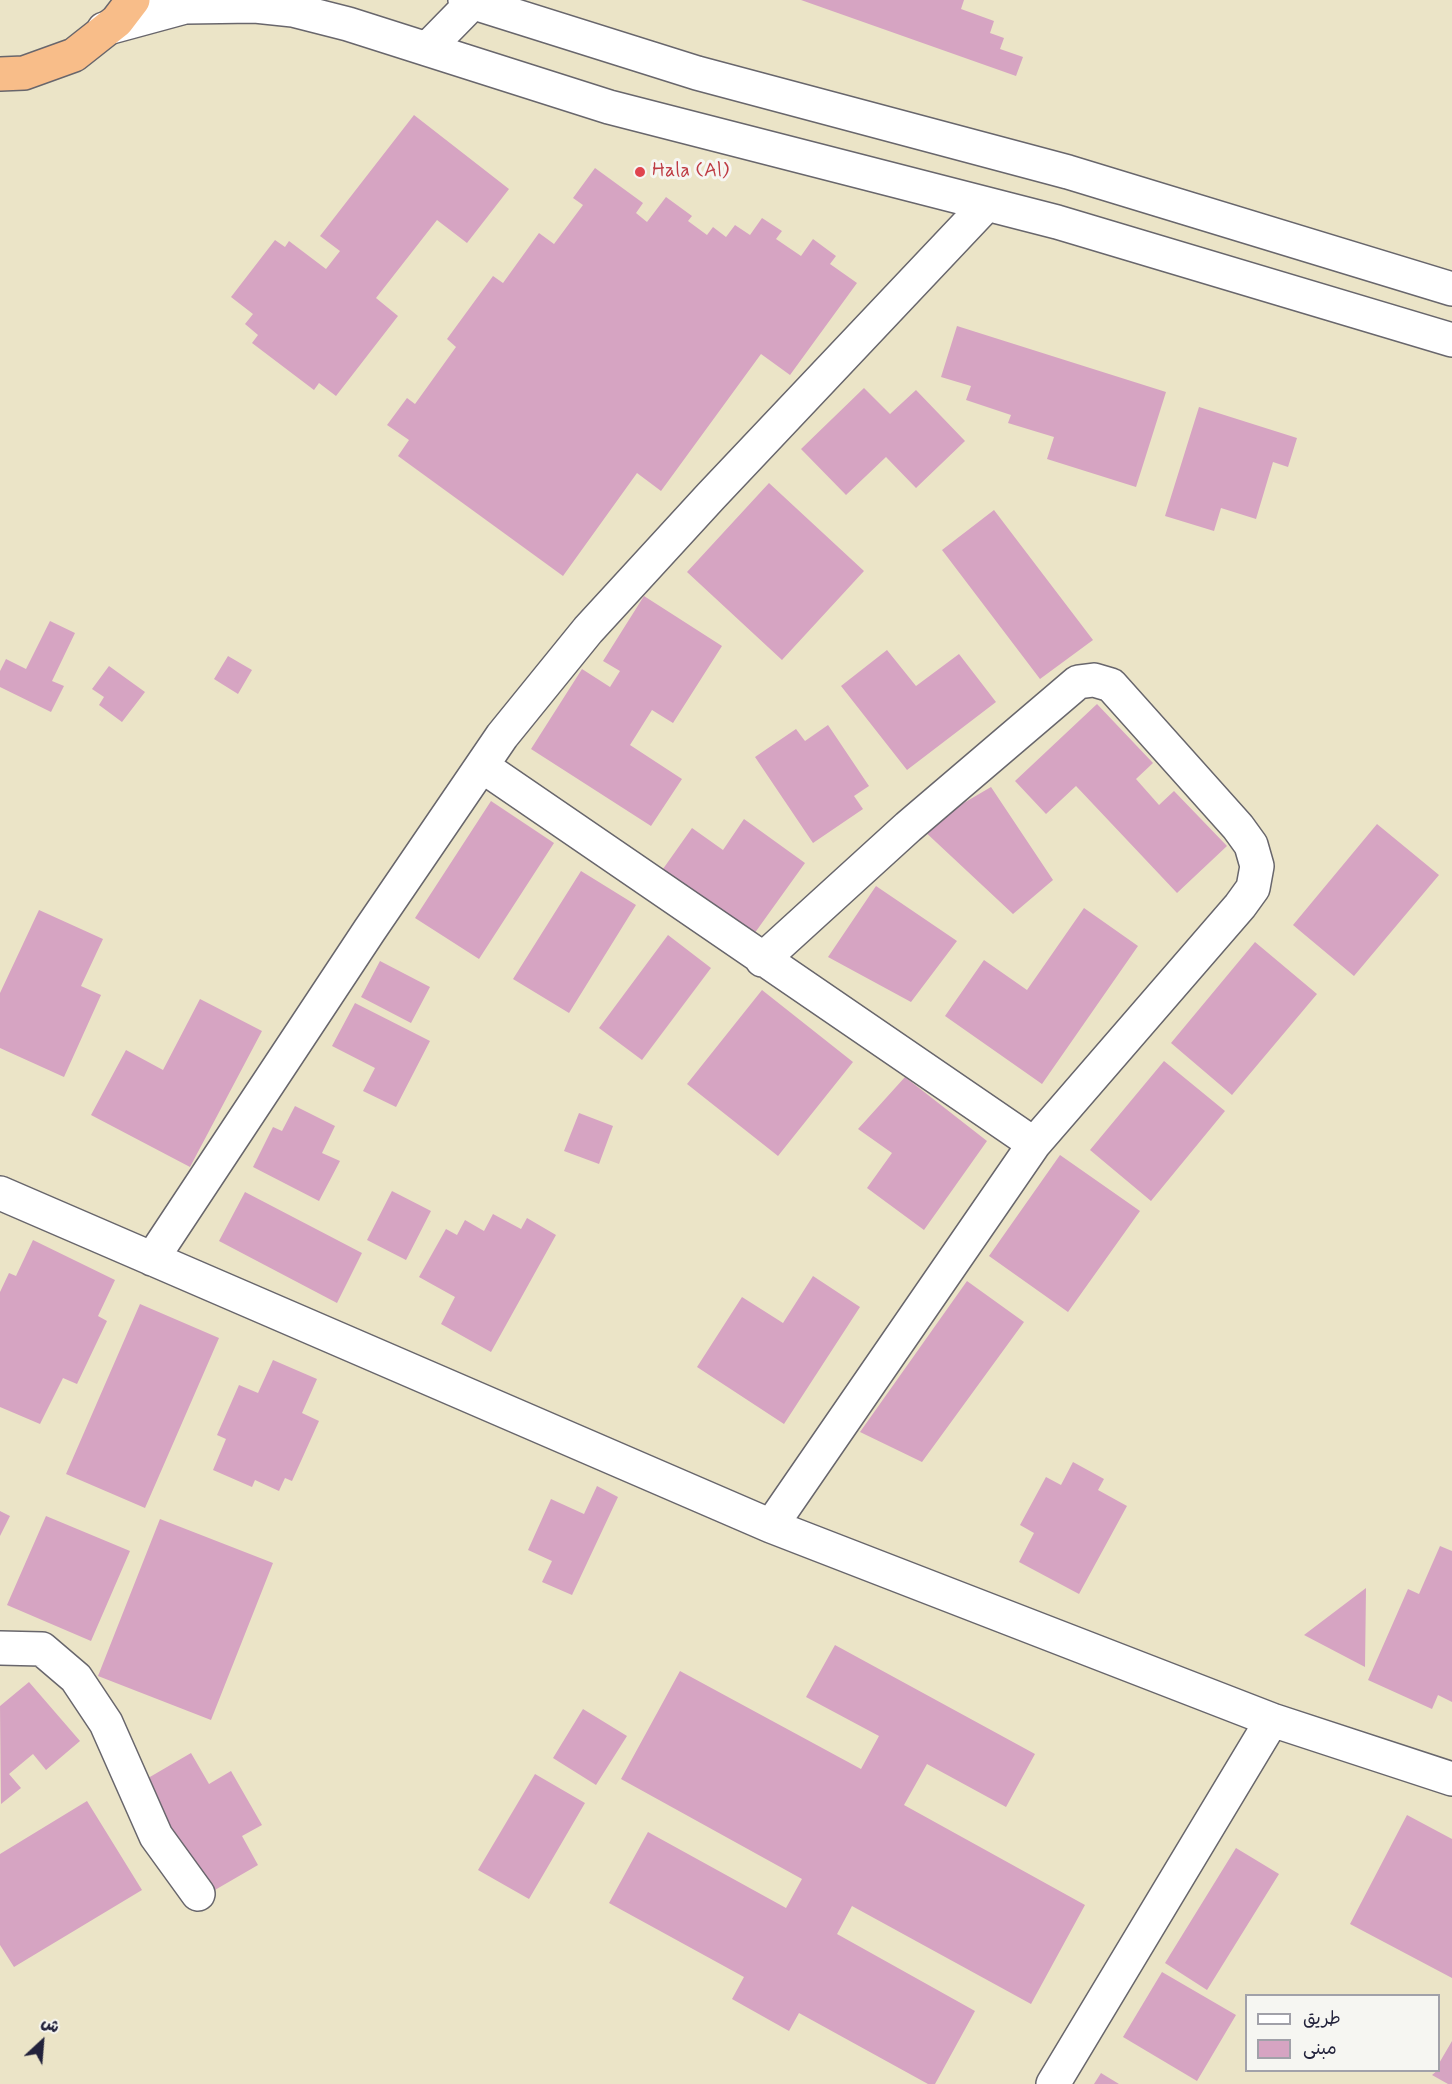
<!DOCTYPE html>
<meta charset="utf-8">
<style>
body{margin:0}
#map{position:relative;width:1452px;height:2084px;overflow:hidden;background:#ebe4c7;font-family:Mynerve,"Playpen Sans Arabic",sans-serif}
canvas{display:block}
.legend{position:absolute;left:1245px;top:1994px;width:195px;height:78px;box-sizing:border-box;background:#f6f6f2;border:2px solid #a1a1a9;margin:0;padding:8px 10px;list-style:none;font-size:18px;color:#22223b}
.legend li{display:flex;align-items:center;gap:12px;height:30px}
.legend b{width:30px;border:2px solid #a1a1a9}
.north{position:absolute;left:12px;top:2012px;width:60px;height:60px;-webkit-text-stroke:4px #f6f6f2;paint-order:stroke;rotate:26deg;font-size:16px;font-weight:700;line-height:24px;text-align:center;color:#22223b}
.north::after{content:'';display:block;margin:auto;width:21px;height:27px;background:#22223b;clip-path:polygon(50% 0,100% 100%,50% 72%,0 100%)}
</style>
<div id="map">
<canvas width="1452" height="2084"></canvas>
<ul class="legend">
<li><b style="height:8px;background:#fff"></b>طريق</li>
<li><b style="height:16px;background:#d6a4c2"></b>مبنى</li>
</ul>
<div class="north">ش</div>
</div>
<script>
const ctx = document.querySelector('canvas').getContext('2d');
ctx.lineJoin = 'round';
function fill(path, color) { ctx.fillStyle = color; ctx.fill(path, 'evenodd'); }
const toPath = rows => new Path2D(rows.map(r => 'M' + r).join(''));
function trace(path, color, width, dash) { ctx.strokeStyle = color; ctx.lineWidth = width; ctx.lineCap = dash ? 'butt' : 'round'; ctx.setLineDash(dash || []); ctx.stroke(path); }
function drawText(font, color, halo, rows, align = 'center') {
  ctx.font = font + ' Mynerve,sans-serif'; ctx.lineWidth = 6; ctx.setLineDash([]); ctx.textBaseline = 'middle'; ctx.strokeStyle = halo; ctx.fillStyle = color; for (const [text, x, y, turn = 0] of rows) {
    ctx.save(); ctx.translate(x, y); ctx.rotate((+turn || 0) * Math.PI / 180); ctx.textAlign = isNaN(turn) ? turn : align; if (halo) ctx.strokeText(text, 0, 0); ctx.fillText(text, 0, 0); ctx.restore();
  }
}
fill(toPath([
 [801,0,964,0,961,9,994,21,990,33,1004,38,1000,49,1023,57,1016,76],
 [414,115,509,189,467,243,437,220,376,298,398,316,336,396,319,383,314,390,252,343,258,335,245,324,253,314,231,297,275,240,285,247,289,241,326,269,340,251,320,236],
 [595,168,643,203,636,213,647,222,666,197,692,216,688,221,707,235,713,227,726,237,735,225,750,235,762,218,782,231,776,239,801,256,813,239,836,256,830,264,857,283,790,375,761,354,661,491,637,473,563,576,398,456,409,440,387,425,407,398,415,404,456,347,447,339,493,276,503,283,539,233,554,244,583,205,573,198],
 [957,326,1166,392,1136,487,1047,459,1054,437,1008,423,1011,415,966,400,971,386,941,377],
 [864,388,890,414,916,390,965,441,916,488,886,457,846,495,801,449],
 [1199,407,1297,438,1288,467,1273,462,1256,519,1221,508,1214,531,1165,516],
 [769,483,864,571,782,660,687,572],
 [994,510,1093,640,1040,679,942,550],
 [644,596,722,646,673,723,652,710,630,745,682,779,651,826,531,749,582,669,610,687,620,671,603,661],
 [50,621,75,633,52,681,64,686,51,712,0,687,0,671,6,659,26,669],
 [887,650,916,686,959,654,996,702,907,770,841,686],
 [228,656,252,670,238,694,214,679],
 [109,666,145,692,122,722,99,705,104,697,92,689],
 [1097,704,1153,763,1136,779,1159,805,1174,791,1227,846,1177,893,1076,786,1046,814,1015,781],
 [828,725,869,786,854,796,863,809,813,843,755,757,796,729,805,741],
 [991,787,1053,880,1013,914,921,828],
 [491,801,554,843,479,959,415,918],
 [744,819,805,863,749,941,658,876,692,828,723,850],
 [1377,824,1439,875,1354,976,1293,925],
 [581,871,636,905,569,1013,513,979],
 [876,886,957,941,911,1002,828,957],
 [1084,908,1138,946,1042,1084,945,1016,984,960,1027,990],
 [39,910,103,939,81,986,101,995,64,1077,0,1048,0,993],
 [668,935,711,968,642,1060,599,1028],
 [1255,942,1317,994,1232,1095,1171,1043],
 [380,961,430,987,411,1023,361,997],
 [762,990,853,1062,778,1156,687,1084],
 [200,999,262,1031,190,1167,91,1115,126,1050,163,1070],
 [355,1003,430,1041,396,1107,363,1091,375,1068,332,1046],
 [1164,1061,1225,1111,1151,1201,1090,1150],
 [905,1077,987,1141,924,1230,867,1188,892,1153,858,1129],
 [295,1106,335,1126,322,1153,340,1161,319,1201,253,1167,273,1127,282,1131],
 [579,1113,613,1126,599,1164,564,1151],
 [1060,1155,1140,1211,1068,1312,989,1256],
 [392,1191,431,1211,406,1260,367,1240],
 [245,1192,362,1253,337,1303,219,1241],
 [493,1214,521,1229,527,1218,556,1235,491,1352,441,1324,455,1297,419,1277,446,1229,457,1235,465,1220,484,1231],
 [33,1240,115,1280,98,1316,107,1321,77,1384,63,1378,40,1424,0,1407,0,1292,9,1273,16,1276],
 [813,1276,860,1307,784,1424,697,1367,742,1297,783,1323],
 [967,1281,1024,1322,922,1462,860,1432],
 [140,1304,219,1338,145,1508,66,1474],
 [273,1360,317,1379,302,1413,319,1421,292,1481,285,1478,279,1491,255,1480,252,1487,213,1470,226,1439,217,1435,239,1385,258,1393],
 [1073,1462,1104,1479,1098,1490,1127,1506,1079,1594,1019,1562,1034,1533,1020,1525,1046,1477,1061,1485],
 [597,1486,618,1497,572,1595,542,1582,552,1561,528,1550,551,1499,584,1514],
 [0,1511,10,1516,0,1536],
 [46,1516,130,1551,91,1641,7,1605],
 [160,1519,273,1563,211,1720,98,1676],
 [1440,1546,1452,1551,1452,1702,1438,1695,1432,1709,1368,1680,1408,1589,1419,1594],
 [1366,1588,1365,1667,1304,1635],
 [835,1645,1035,1754,1006,1807,927,1764,904,1805,1085,1905,1031,2004,852,1906,837,1934,975,2011,935,2084,928,2084,799,2013,789,2031,732,1999,744,1977,609,1903,648,1832,786,1908,802,1879,621,1779,680,1671,861,1769,879,1736,806,1697],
 [29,1682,80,1741,46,1770,33,1754,9,1774,21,1788,1,1804,0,1706],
 [583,1709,627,1736,596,1785,553,1758],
 [191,1753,209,1784,231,1771,262,1825,242,1836,258,1865,208,1894,143,1781],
 [535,1774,585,1803,529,1899,478,1870],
 [87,1801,142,1890,14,1967,0,1945,0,1854],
 [1407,1815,1452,1839,1452,1978,1350,1924],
 [1236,1848,1279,1874,1207,1990,1165,1963],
 [1162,1972,1236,2015,1197,2081,1123,2037],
 [1452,2041,1452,2084,1448,2084,1432,2075,1438,2070,1438,2065],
 [1101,2073,1119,2084,1094,2084]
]), '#d6a4c2');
const minor = toPath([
 [465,0,697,73,1068,172,1452,289],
 [104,29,185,7,255,6,293,10,348,24,609,107,1057,222,1452,340],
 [427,49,475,0],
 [482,766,1034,1144],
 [762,960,908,827,1078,682,1094,680,1111,685,1238,827,1251,845,1257,866,1253,888,1240,906,1034,1144,771,1526],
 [0,1193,771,1526,1272,1720,1452,1779],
 [152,1259,369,931,502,736,588,630,711,496,987,204],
 [0,1648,42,1649,76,1678,106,1723,156,1836,198,1894],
 [1053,2084,1272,1720]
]);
const highway = toPath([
 [0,74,24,73,74,55,117,21,133,0]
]);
trace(minor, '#68666c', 36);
trace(highway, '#68666c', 36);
trace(minor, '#fff', 33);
trace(highway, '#f8bd89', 33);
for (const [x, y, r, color] of [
 [640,172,6,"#e0444e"]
]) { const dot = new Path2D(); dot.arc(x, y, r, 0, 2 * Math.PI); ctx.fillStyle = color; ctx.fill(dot); trace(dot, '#f6f6f2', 2); }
drawText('20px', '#be3a42', '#f6f6f2', [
 ["Hala (Al)",652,172]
], 'left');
</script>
